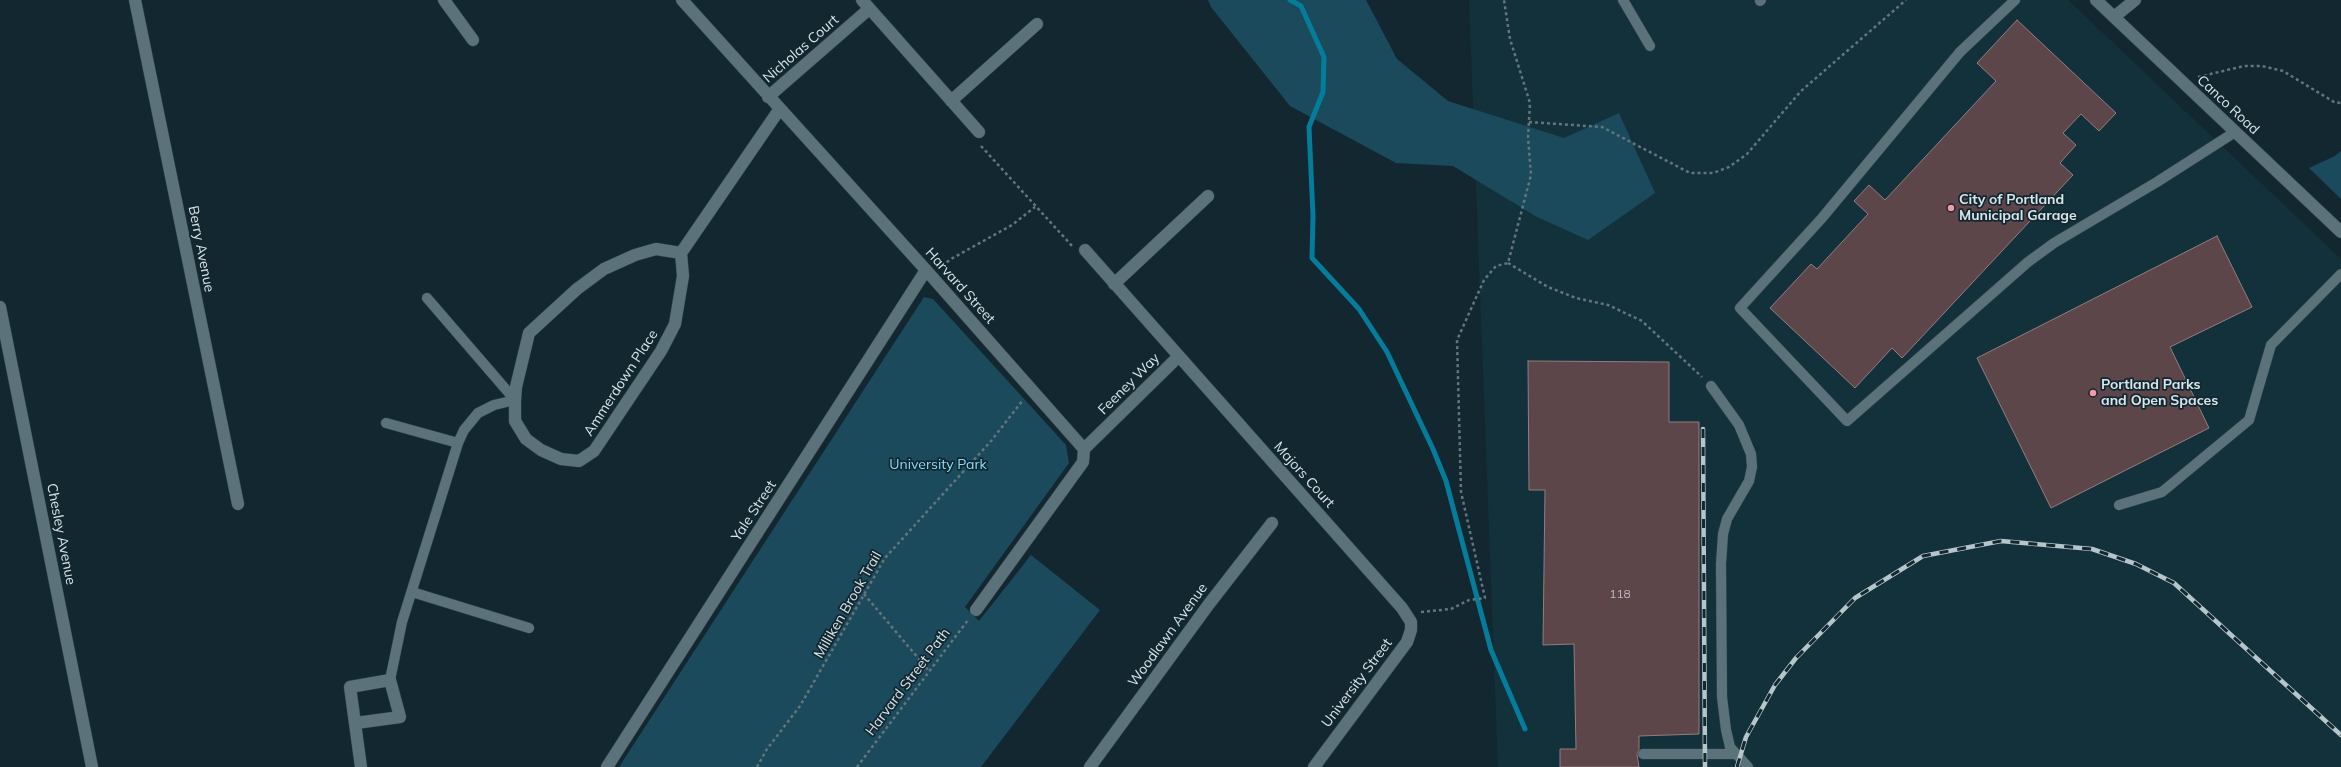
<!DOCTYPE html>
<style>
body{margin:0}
canvas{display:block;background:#12272f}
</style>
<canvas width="2341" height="767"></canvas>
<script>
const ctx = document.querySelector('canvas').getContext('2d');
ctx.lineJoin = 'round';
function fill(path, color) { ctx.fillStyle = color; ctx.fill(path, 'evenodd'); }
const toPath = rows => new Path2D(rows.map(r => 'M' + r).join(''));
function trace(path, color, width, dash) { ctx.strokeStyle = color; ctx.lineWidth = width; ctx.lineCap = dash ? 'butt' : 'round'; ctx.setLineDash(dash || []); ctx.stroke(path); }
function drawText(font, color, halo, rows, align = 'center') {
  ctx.font = font + ' Mulish,sans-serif'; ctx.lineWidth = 3.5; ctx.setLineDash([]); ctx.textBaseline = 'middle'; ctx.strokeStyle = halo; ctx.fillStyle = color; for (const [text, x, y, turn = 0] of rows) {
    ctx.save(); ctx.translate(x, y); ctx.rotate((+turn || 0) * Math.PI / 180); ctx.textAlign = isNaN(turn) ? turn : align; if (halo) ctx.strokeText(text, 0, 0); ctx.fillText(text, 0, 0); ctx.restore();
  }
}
fill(toPath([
 [1469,0,2068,0,2341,259,2341,767,1498,767]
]), '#13313b');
fill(toPath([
 [1208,0,1366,0,1397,59,1448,101,1564,138,1619,113,1655,193,1588,240,1537,217,1453,166,1396,163,1290,106,1211,7],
 [2341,151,2341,199,2309,168,2335,156],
 [924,297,933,299,1066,445,1069,463,965,607,979,621,1031,555,1100,610,981,767,619,767]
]), '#1a4a5b');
trace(toPath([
 [1290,0,1301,6,1324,57,1323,92,1309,127,1313,216,1312,258,1359,309,1387,352,1433,449,1446,481,1491,650,1525,729]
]), '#057c9b', 5);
const building = toPath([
 [2017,20,2116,113,2099,131,2081,114,2063,133,2076,145,2060,163,2073,175,1902,358,1892,348,1855,388,1770,308,1811,264,1817,269,1868,214,1854,201,1869,185,1885,200,1996,81,1977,63,2017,20],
 [2217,236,2252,307,2170,347,2209,428,2051,508,1977,358,2217,236],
 [1528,361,1669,362,1669,422,1699,422,1699,734,1639,736,1639,749,1637,754,1639,767,1560,767,1560,749,1576,749,1574,644,1543,645,1545,490,1529,490,1528,361]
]);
fill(building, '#5c464a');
trace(building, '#947c7f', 1);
const lane = toPath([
 [1623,0,1650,46],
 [2015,0,1960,52,1822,218,1740,308,1847,421,2028,262,2054,243,2157,182,2235,132],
 [1760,1,1761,0],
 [1711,386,1739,425,1751,454,1752,467,1749,481,1727,519,1723,534,1721,564,1722,697,1726,730,1730,747,1748,767],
 [386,423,458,443],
 [2119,505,2162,492,2249,420,2271,345,2341,274],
 [412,592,529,628],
 [390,680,402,622,458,443,464,430,478,413,494,405,515,400,427,298],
 [1643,754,1735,754]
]);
const street = toPath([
 [135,0,238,504],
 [444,0,473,40],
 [682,0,926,270,1084,449,1083,462,976,610],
 [862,0,979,132],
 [2096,0,2341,232],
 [2114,17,2135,0],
 [768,97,869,9],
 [951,101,1037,24],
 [1085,250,1402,608,1411,622,1411,630,1407,642,1314,767],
 [681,253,656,249,635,255,604,269,577,289,529,333,516,387,515,400,515,421,526,439,541,450,561,459,579,461,594,451,661,351,675,324,683,276,681,253,779,110],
 [1114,284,1208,196],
 [0,307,92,767],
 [1084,449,1178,357],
 [356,723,400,717,390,680,350,687,361,767],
 [607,767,926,270],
 [1090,767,1209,604,1272,523]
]);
trace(lane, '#34434a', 11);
trace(street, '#34434a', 13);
trace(toPath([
 [2198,77,2244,66,2262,66,2283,71,2334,102,2341,103],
 [1529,122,1602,127,1690,173,1713,173,1729,167,1747,154,1801,91,1906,0],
 [981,146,1073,247],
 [1508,263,1548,287,1576,298,1608,305,1642,321,1702,377],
 [942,266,951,259,1012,225,1035,207],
 [864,594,929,671],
 [1421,612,1451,609,1469,600,1485,598,1461,492,1457,340,1484,280,1496,266,1508,263,1531,175,1528,137,1530,103,1510,39,1504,0],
 [757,767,767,749,800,706,885,558,991,441,1023,400],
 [857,767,968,620]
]), '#64757c', 2.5, [3, 3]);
trace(lane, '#5b727b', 10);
trace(street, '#5b727b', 12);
const rail = toPath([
 [1703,429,1705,767],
 [1737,767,1746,737,1775,685,1796,658,1855,598,1923,556,2001,541,2092,549,2136,564,2174,583,2341,735]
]);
trace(rail, '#b6c5ca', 4.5);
trace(rail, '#12272f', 3, [9]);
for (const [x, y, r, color] of [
 [1951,208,4,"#f39aaa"],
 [2093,393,4,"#f39aaa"]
]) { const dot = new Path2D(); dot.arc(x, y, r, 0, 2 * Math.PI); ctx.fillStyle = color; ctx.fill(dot); trace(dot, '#12272f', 1.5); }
drawText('12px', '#b9bdc2', null, [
 ["118",1620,594]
]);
drawText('14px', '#d8e5ea', '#12272f', [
 ["Nicholas Court",801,49,-41],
 ["Canco Road",2228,105,43],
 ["Berry Avenue",201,249,79],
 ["Harvard Street",960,286,48],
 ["Ammerdown Place",621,383,-57],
 ["Feeney Way",1129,384,-45],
 ["Majors Court",1304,475,48],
 ["Yale Street",754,511,-57],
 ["Chesley Avenue",61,534,79],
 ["Milliken Brook Trail",848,605,-60],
 ["Woodlawn Avenue",1168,635,-54],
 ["Harvard Street Path",908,682,-53],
 ["University Street",1357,683,-53]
]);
drawText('bold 14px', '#d8e5ea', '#12272f', [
 ["City of Portland",1959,200],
 ["Municipal Garage",1959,216],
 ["Portland Parks",2101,385],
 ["and Open Spaces",2101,401]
], 'left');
drawText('14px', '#88defe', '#12272f', [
 ["University Park",938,465]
]);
</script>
